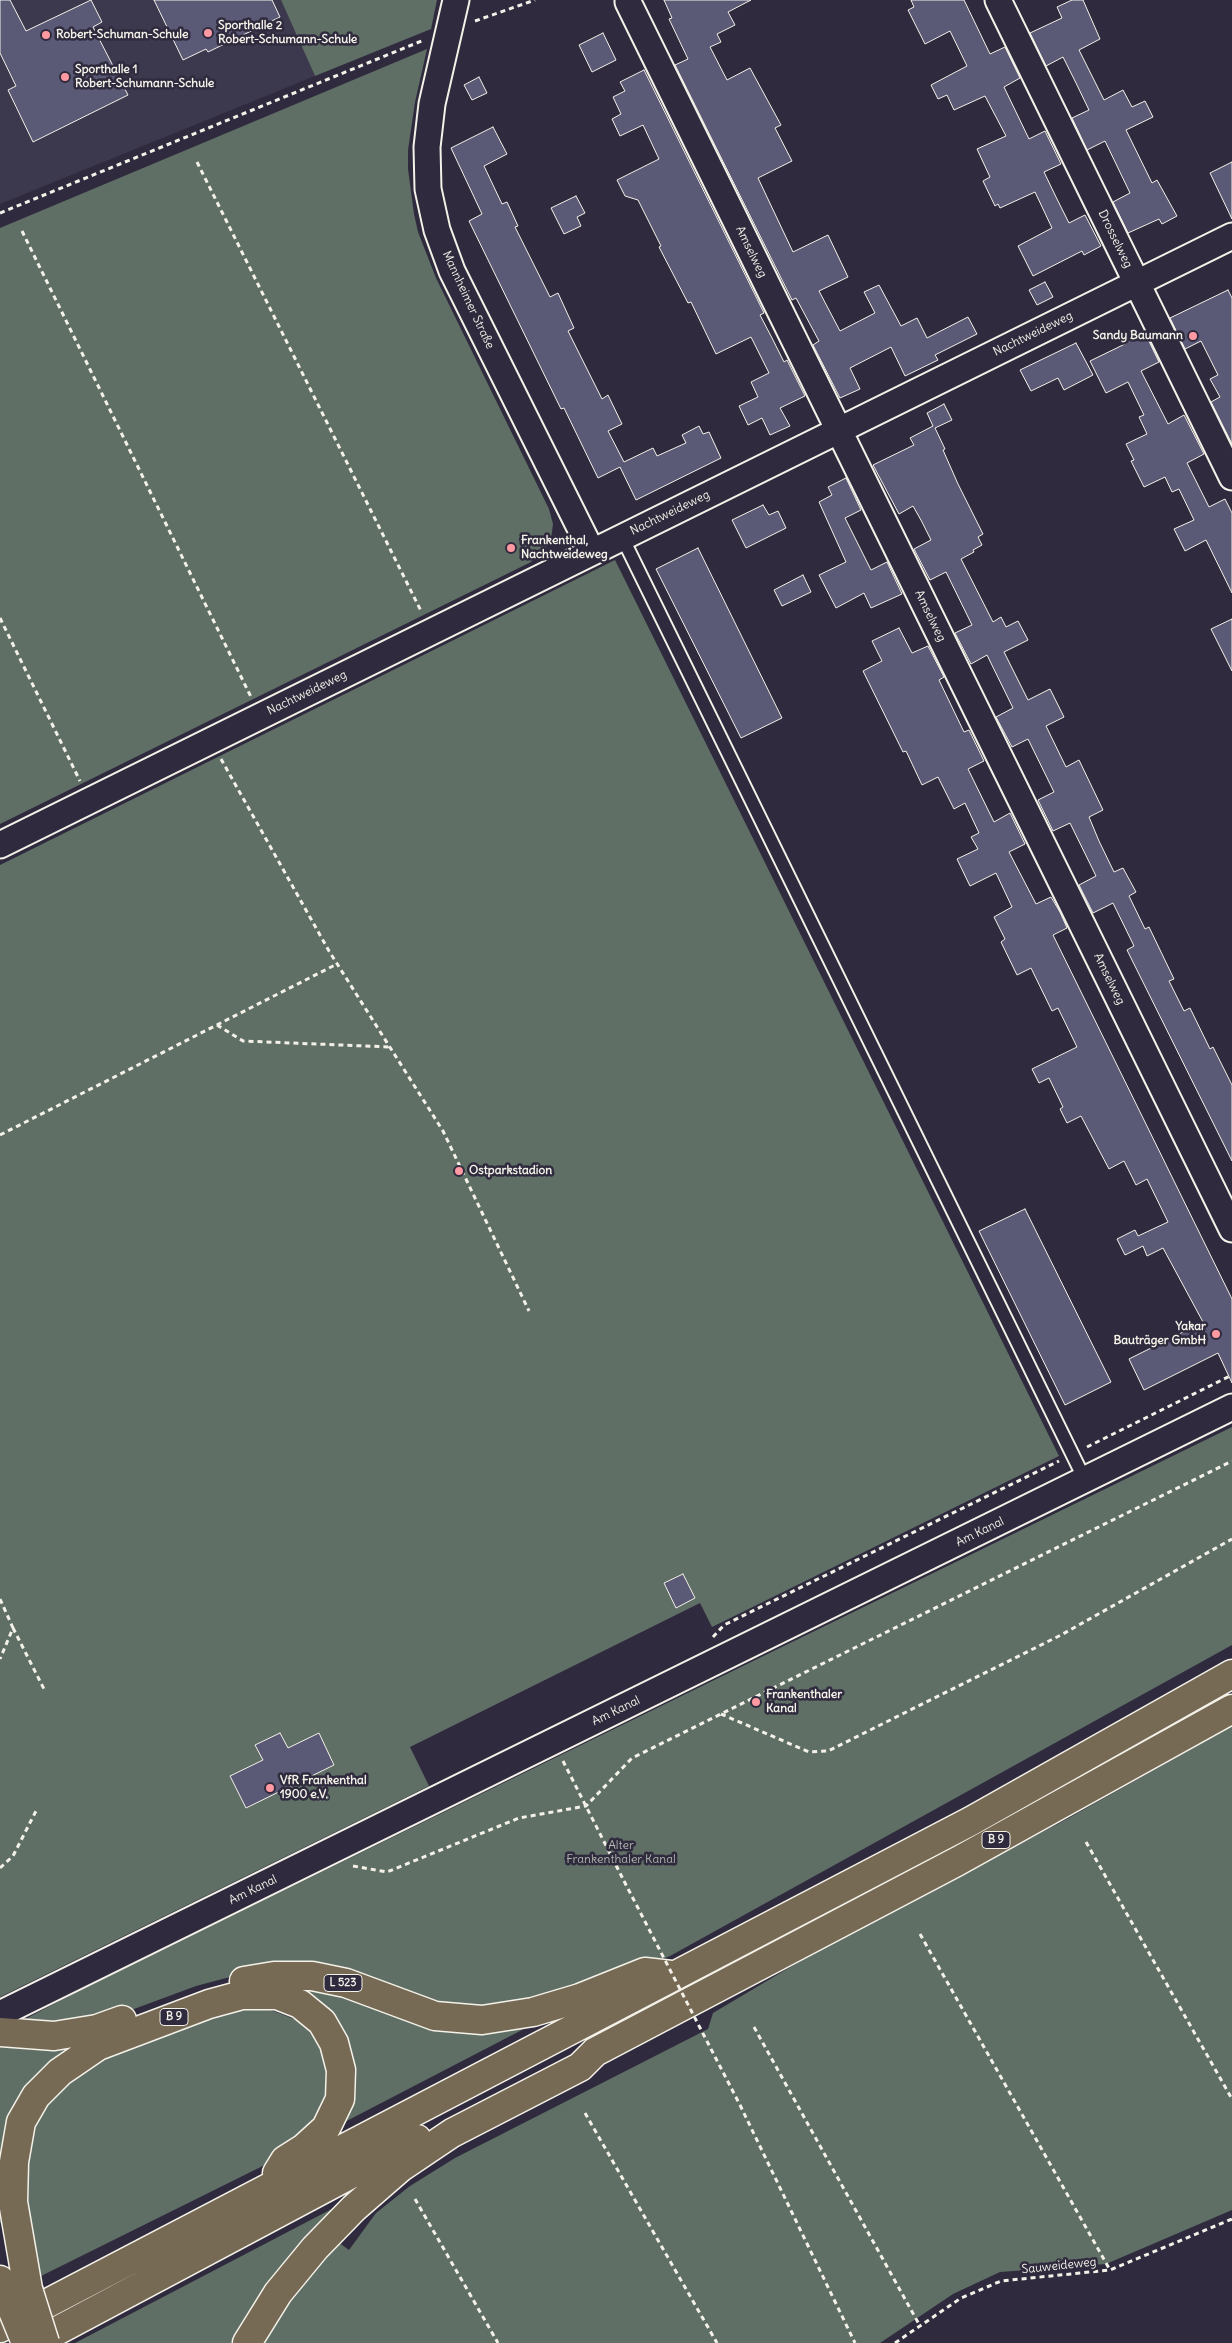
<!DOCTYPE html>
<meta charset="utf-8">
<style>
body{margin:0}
canvas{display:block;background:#2f2a3d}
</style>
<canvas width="1232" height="2343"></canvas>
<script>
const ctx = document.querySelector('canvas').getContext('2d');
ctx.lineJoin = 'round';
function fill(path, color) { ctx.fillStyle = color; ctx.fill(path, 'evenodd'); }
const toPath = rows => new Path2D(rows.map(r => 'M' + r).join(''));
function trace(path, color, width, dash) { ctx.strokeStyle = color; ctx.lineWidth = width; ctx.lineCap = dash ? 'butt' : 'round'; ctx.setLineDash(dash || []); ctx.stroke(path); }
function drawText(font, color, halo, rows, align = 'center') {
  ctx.font = font + ' Delius,sans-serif'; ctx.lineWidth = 5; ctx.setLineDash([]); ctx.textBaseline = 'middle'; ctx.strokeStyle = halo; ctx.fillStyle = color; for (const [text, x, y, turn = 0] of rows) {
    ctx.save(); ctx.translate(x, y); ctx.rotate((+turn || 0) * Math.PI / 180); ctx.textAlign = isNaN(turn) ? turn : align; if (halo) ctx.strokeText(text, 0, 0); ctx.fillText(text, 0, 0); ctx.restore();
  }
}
fill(toPath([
 [0,0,281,0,315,76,0,204]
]), '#3c384e');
fill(toPath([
 [281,0,437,0,431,29,315,76],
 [427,49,415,102,408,150,408,169,414,214,418,232,436,278,549,509,553,524,551,539,543,553,531,562,0,824,0,228],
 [615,560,1059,1456,712,1627,700,1603,410,1747,429,1786,0,1997,0,865],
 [1232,1427,1232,1645,670,1956,617,1979,496,2013,245,1973,196,1986,134,2009,86,2023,14,2025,82,1989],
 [1232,1726,1232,2210,1106,2264,1000,2272,953,2294,880,2343,263,2343,304,2282,338,2242,349,2250,376,2213,410,2186,455,2158,708,2029,713,2013,819,1950,1067,1819],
 [277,1986,317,1986,545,2018,337,2126,352,2078],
 [251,2009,271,2010,299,2021,322,2040,334,2088,301,2147,39,2277,26,2211,25,2160,39,2112,64,2081,93,2061,225,2013],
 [0,2044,66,2050,38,2080,9,2241,0,2222],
 [347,2201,240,2343,75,2343]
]), '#5f6f66');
const building = toPath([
 [0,0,10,0,26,31,91,0,102,22,93,27,128,95,33,142,8,90,16,86,0,53,0,0],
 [154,0,272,0,280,17,208,52,206,49,183,60,154,0],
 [664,0,751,0,728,12,735,25,717,34,721,42,710,47,727,80,750,68,781,125,775,128,792,161,758,178,793,252,828,235,848,277,819,291,840,331,875,313,864,292,879,285,901,326,917,318,927,338,968,317,977,334,935,355,938,360,905,376,891,347,850,368,860,389,840,398,813,345,819,341,796,298,792,300,675,65,688,59,669,19,672,18,664,0],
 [911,0,964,0,990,54,1005,47,1020,78,1004,87,1029,139,1045,131,1061,164,1044,172,1056,197,1069,223,1085,215,1101,246,1084,255,1082,251,1033,276,1018,246,1052,228,1035,192,1000,208,998,204,995,206,983,181,990,177,977,149,1006,136,985,96,954,110,947,95,938,99,931,85,967,66,950,31,925,44,908,10,914,7,911,0],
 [1072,0,1083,0,1100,39,1079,50,1104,100,1123,90,1132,107,1145,101,1153,117,1126,130,1152,183,1157,180,1177,216,1162,224,1159,219,1128,233,1113,202,1130,193,1105,141,1087,150,1072,118,1089,110,1076,83,1063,57,1046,66,1030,33,1062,18,1057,7,1072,0],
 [603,33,616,60,592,72,579,45,603,33],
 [644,70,764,313,760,315,772,338,784,362,787,360,805,396,780,408,790,426,770,435,762,418,748,425,739,406,758,397,751,382,769,373,751,337,716,354,691,302,688,303,673,274,659,247,661,246,638,200,625,196,617,180,659,159,643,125,620,136,612,119,621,114,613,97,625,91,620,82,644,70],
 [479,77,487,93,472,100,464,85,479,77],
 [493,127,507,154,484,166,502,204,507,202,518,226,515,227,550,297,558,293,574,328,568,331,602,399,608,395,622,424,608,431,624,462,653,448,657,456,686,443,682,435,699,426,703,434,709,432,721,458,636,500,620,467,598,478,564,408,561,409,469,221,482,214,451,148,493,127],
 [1232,162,1232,219,1210,173,1232,162],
 [576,196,585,213,577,217,581,226,564,234,551,208,576,196],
 [1045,282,1053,297,1037,305,1029,290,1045,282],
 [1228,290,1232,298,1232,444,1211,402,1220,397,1210,379,1218,375,1201,341,1185,349,1170,318,1228,290],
 [1144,331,1159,362,1141,371,1168,424,1184,415,1204,454,1187,463,1209,507,1225,499,1232,513,1232,593,1206,540,1185,551,1174,529,1194,520,1179,489,1172,492,1165,477,1144,487,1131,461,1134,460,1126,444,1147,434,1139,417,1144,415,1128,382,1106,393,1090,361,1127,343,1125,340,1144,331],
 [1076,343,1093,375,1064,390,1058,378,1031,391,1020,370,1076,343],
 [944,404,952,420,935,428,945,449,943,450,958,484,983,534,978,537,982,545,973,550,974,552,961,559,993,622,1001,617,1006,627,1018,621,1028,640,1004,652,1028,700,1050,689,1064,717,1046,726,1066,767,1079,760,1103,810,1089,817,1099,841,1114,872,1123,868,1136,892,1129,896,1145,929,1149,927,1174,979,1169,981,1184,1011,1190,1008,1210,1049,1213,1047,1232,1085,1232,1161,1127,950,1134,946,1113,903,1093,913,1079,885,1096,876,1070,823,1053,831,1038,800,1054,792,1028,739,1012,747,996,717,1013,708,987,655,971,664,955,633,972,625,946,572,930,580,914,549,931,540,922,522,913,506,899,514,873,465,914,445,910,438,933,426,927,413,944,404],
 [846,478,861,510,845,518,871,570,887,562,902,594,871,608,864,593,836,608,819,575,846,562,819,502,832,495,828,487,846,478],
 [763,505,769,515,778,511,786,528,746,548,732,520,763,505],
 [698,548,782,718,741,738,656,569,698,548],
 [803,575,811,592,782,606,774,590,803,575],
 [1232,619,1232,671,1211,629,1232,619],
 [899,628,912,653,928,646,944,677,939,680,964,732,969,730,984,761,968,769,994,822,1010,813,1025,844,1009,852,1036,904,1051,897,1060,912,1067,928,1053,935,1232,1299,1232,1383,1218,1353,1144,1390,1129,1359,1203,1322,1163,1248,1147,1256,1143,1246,1125,1255,1117,1239,1135,1230,1138,1236,1168,1222,1147,1179,1136,1185,1124,1161,1109,1169,1081,1116,1067,1123,1060,1109,1063,1107,1049,1078,1039,1083,1032,1069,1077,1047,1058,1008,1052,1011,1031,968,1017,975,1001,942,1005,939,994,917,1012,907,996,873,970,886,957,859,978,849,971,837,979,833,965,803,954,809,938,777,922,785,906,751,903,752,863,671,882,661,872,641,899,628],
 [1025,1209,1111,1382,1065,1405,979,1231,1025,1209],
 [683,1574,695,1598,676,1608,664,1583,683,1574],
 [280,1733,288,1748,319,1733,334,1765,246,1808,230,1776,263,1760,255,1745,280,1733]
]);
fill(building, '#5a5976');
trace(building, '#f4f1e8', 1);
const lane = toPath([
 [622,537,1086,1482]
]);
const street = toPath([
 [456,0,432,104,427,147,428,189,437,230,452,271,592,552],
 [998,0,1232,477],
 [628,2,1232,1229],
 [0,845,1232,236],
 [0,2014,1232,1407]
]);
const highway = toPath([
 [244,1981,274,1976,312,1976,346,1983,435,2016,482,2020,533,2012,580,1998,645,1972,671,1975],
 [0,2032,54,2036,97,2029,122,2020],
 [0,2280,8,2299],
 [28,2289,13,2202,14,2162,21,2122,36,2096,60,2072,98,2046,209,2004,242,1995,277,1995,300,2004,322,2022,334,2043,341,2070,340,2099,326,2128,304,2148,285,2160,277,2173],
 [0,2328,971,1821,1232,1674],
 [34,2343,417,2139],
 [247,2343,278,2293,315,2248,354,2208,400,2168,452,2133,580,2067,595,2052,958,1861,1232,1709]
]);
trace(lane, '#f4f1e8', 16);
trace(street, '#f4f1e8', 29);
trace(highway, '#f4f1e8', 31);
trace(toPath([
 [475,21,535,0],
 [197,162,422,613],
 [0,213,424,40],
 [22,231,251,697],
 [0,618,80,781],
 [221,759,329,951,443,1131,529,1311],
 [217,1025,243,1041,390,1047],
 [0,1135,337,964],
 [1087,1447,1232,1375],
 [0,1599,13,1628,0,1659],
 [13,1628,45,1691],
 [713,1637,724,1625,1059,1461],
 [721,1714,809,1752,828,1751,1061,1635,1232,1539],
 [563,1761,624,1881],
 [1086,1842,1232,2099],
 [353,1866,387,1872,519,1818,586,1806,632,1758,1232,1461],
 [0,1868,13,1856,37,1809],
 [920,1934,1110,2270],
 [754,2027,920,2326],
 [740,2105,855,2343],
 [585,2113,717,2343],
 [415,2199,498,2343],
 [895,2343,961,2298,1001,2281,1110,2270,1232,2219]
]), '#f4f1e8', 3, [5, 4]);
trace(lane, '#2f2a3d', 12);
trace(street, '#2f2a3d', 25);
trace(highway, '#766a55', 28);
const highwayBridge = toPath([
 [28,2289,45,2343],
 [8,2299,26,2343]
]);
trace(highwayBridge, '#f4f1e8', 31, []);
trace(toPath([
 [624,1881,740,2105]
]), '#f4f1e8', 3, [5, 4]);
trace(highwayBridge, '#766a55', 28);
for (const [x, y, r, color] of [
 [208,33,5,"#ff9aa2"],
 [46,35,5,"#ff9aa2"],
 [65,77,5,"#ff9aa2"],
 [1193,336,5,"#ff9aa2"],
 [511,548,5,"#ff9aa2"],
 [459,1171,5,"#ff9aa2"],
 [1216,1334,5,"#ff9aa2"],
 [756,1702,5,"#ff9aa2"],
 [270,1788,5,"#ff9aa2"]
]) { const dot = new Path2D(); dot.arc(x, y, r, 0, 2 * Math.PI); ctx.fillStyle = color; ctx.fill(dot); trace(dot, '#2f2a3d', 2); }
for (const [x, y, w] of [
 [996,1840,28],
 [343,1983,38],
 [174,2017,28]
]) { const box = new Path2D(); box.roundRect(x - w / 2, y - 8.5, w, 17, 4); ctx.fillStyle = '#2f2a3d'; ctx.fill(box); trace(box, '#f4f1e8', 1); }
drawText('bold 11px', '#f4f1e8', null, [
 ["B 9",996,1840],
 ["L 523",343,1983],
 ["B 9",174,2017]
]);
drawText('bold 12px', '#f4f1e8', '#2f2a3d', [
 ["Sporthalle 2",218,26],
 ["Robert-Schumann-Schule",218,40],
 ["Robert-Schuman-Schule",56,35],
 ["Sporthalle 1",75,70],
 ["Robert-Schumann-Schule",75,84],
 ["Sandy Baumann",1183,336,"right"],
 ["Frankenthal,",521,541],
 ["Nachtweideweg",521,555],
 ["Ostparkstadion",469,1171],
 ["Yakar",1206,1327,"right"],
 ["Bauträger GmbH",1206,1341,"right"],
 ["Frankenthaler",766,1695],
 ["Kanal",766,1709],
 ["VfR Frankenthal",280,1781],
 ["1900 e.V.",280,1795]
], 'left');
drawText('12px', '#f4f1e8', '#2f2a3d', [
 ["Drosselweg",1115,239,64],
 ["Amselweg",751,252,64],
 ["Mannheimer Straße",468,300,65],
 ["Nachtweideweg",1033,334,-26],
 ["Nachtweideweg",670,513,-26],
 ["Amselweg",930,616,64],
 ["Nachtweideweg",307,693,-26],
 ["Amselweg",1109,979,64],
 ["Am Kanal",980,1532,-26],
 ["Am Kanal",616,1711,-26],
 ["Am Kanal",253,1890,-26],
 ["Sauweideweg",1059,2266,-6]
]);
drawText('12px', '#b1b6ae', '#2f2a3d', [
 ["Alter",621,1846],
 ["Frankenthaler Kanal",621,1860]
]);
</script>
